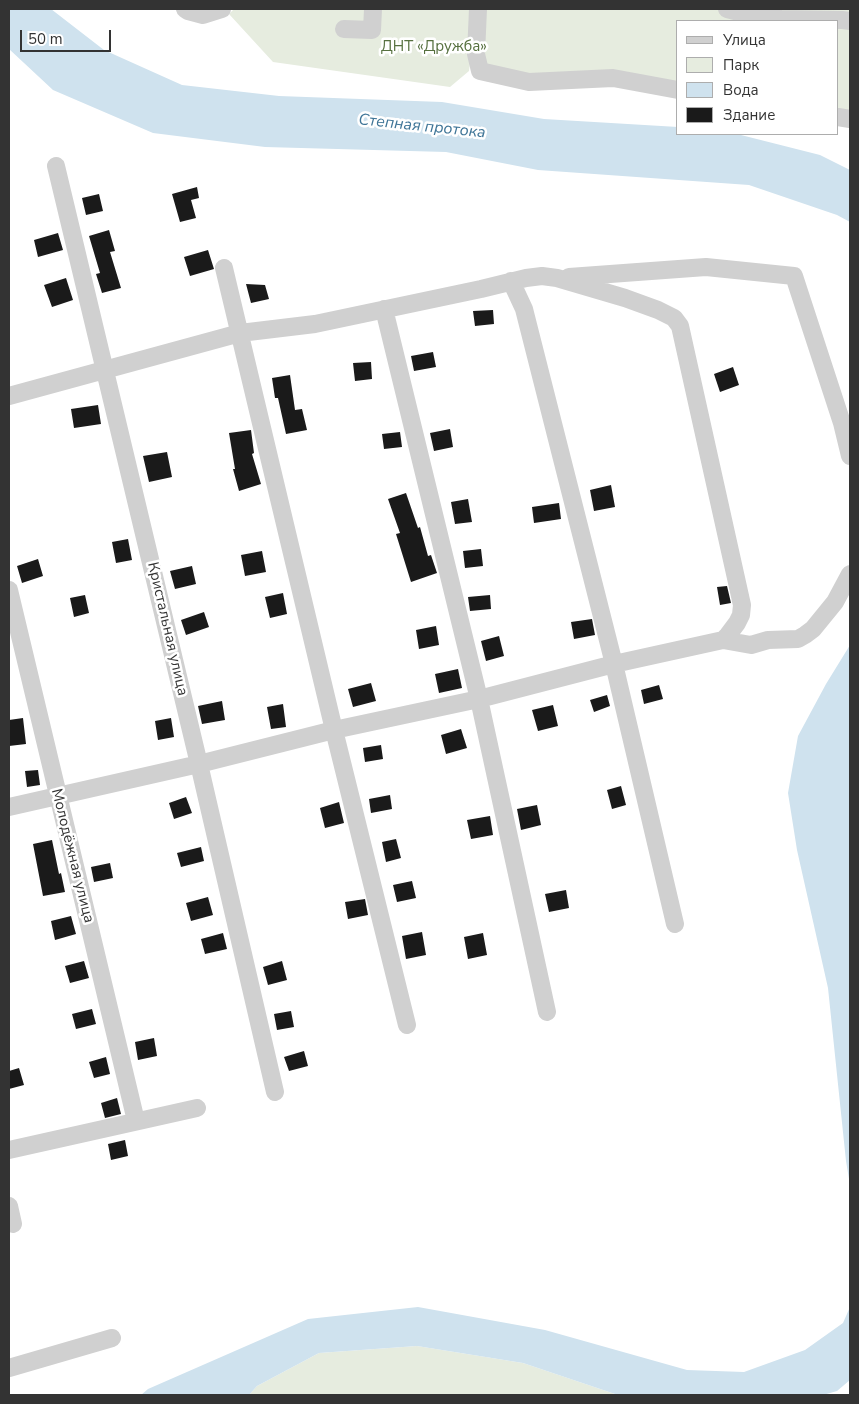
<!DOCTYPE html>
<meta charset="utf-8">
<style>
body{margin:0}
#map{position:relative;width:859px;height:1404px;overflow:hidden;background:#fff;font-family:"Nunito Sans",sans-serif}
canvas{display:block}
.frame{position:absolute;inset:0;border:10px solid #333;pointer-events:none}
.legend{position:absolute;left:676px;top:20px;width:162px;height:115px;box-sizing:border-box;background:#fff;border:1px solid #adadad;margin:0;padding:6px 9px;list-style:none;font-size:15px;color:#333}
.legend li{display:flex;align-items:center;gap:10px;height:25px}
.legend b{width:25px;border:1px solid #adadad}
.scale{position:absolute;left:20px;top:30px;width:91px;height:22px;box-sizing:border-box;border:2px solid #333;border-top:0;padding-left:6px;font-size:15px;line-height:18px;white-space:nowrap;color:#333;-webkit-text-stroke:4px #fff;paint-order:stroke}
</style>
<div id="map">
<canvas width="859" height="1404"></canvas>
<div class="frame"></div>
<ul class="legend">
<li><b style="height:6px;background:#d0d0d0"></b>Улица</li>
<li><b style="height:14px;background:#e6ecdf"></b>Парк</li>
<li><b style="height:14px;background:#cfe2ee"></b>Вода</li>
<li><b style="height:14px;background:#1a1a1a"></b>Здание</li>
</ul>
<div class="scale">50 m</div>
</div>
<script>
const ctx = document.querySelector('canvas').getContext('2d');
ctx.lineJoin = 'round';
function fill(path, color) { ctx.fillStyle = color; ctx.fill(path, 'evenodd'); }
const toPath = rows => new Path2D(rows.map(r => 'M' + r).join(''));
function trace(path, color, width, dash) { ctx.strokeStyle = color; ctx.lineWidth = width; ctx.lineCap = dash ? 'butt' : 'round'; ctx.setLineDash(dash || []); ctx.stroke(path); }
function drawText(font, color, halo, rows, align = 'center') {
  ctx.font = font + ' "Nunito Sans",sans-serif'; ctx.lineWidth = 5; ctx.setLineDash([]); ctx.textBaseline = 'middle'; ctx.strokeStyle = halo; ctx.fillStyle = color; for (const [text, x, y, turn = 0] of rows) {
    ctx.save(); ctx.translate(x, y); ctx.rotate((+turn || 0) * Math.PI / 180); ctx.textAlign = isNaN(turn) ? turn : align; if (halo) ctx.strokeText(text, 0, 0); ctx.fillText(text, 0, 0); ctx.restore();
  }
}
fill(toPath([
 [234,9,850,9,850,111,838,109,838,21,678,21,678,83,537,76,470,63,469,71,450,87,273,62,229,14],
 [417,1346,523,1363,618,1395,249,1395,257,1386,319,1353]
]), '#e6ecdf');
fill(toPath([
 [9,9,51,9,104,50,182,85,279,96,442,102,544,119,678,127,678,134,737,134,820,155,850,170,850,222,837,215,749,185,538,170,446,152,265,147,153,133,53,90,9,49],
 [850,645,850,1185,846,1161,828,988,797,850,788,793,798,736,826,684],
 [418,1307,545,1330,687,1370,744,1372,805,1350,843,1323,850,1307,850,1380,837,1391,823,1395,618,1395,523,1363,417,1346,319,1353,257,1386,249,1395,141,1395,148,1389,308,1319]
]), '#cfe2ee');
fill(toPath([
 [197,187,199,198,191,200,196,218,180,222,172,194],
 [99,194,103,211,86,215,82,198],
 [109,230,115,251,110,252,121,288,102,293,96,274,100,273,89,236],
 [58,233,63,250,38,257,34,240],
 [208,250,214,269,190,276,184,257],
 [66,278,73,300,52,307,44,285],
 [246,284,265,285,269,299,251,303],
 [493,310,494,324,475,326,473,311],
 [433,352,436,367,414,371,411,356],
 [371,362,372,379,355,381,353,363],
 [733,367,739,385,720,392,714,374],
 [290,375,295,410,302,409,307,430,286,434,278,398,275,398,272,378],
 [98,405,101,424,74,428,71,409],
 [450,429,453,447,434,451,430,433],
 [251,430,254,453,252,454,261,484,239,491,233,469,235,469,229,433],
 [400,432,402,447,384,449,382,434],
 [167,452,172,477,149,482,143,456],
 [611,485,615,507,594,511,590,490],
 [406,493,418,528,420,527,428,556,431,555,437,573,411,582,396,534,400,533,388,499],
 [468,499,472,522,455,524,451,502],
 [559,503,561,519,534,523,532,507],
 [128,539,132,560,116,563,112,542],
 [481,549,483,566,465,568,463,551],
 [262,551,266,572,245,576,241,555],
 [38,559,43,576,22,583,17,566],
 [192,566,196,584,175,589,170,571],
 [727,586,731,603,720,605,717,587],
 [283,593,287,614,270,618,265,597],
 [85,595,89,613,74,617,70,598],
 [490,595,491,609,470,611,468,597],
 [204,612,209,627,186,635,181,620],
 [592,619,595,635,574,639,571,622],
 [436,626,439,645,419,649,416,630],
 [499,636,504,656,486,661,481,641],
 [458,669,462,688,439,693,435,674],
 [371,683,376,701,353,707,348,689],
 [659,685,663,699,644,704,641,690],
 [607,695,610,706,594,712,590,700],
 [222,701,225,720,202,724,198,706],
 [283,704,286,727,271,729,267,707],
 [553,705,558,726,538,731,532,710],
 [23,718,26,744,9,746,9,720],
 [171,718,174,737,158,740,155,721],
 [461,729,467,748,446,754,441,735],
 [381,745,383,759,365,762,363,748],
 [38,770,40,785,27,787,25,771],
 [621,786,626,805,612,809,607,790],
 [390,795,392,809,371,813,369,799],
 [186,797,192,813,174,819,169,803],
 [339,802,344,823,325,828,320,808],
 [537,805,541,825,521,830,517,809],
 [490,816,493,835,471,839,467,820],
 [396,839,401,858,386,862,382,842],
 [52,840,59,874,61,873,65,892,43,896,33,844],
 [201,847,204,861,181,867,177,853],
 [110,863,113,878,94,882,91,867],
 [412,881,416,898,397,902,393,885],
 [566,890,569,908,549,912,545,894],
 [208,897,213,915,191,921,186,903],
 [365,899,368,915,348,919,345,902],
 [71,916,76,934,55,940,51,921],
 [422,932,426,955,406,959,402,936],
 [223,933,227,949,205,954,201,939],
 [483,933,487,955,468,959,464,937],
 [84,961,89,978,70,983,65,966],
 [282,961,287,980,268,985,263,967],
 [92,1009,96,1024,76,1029,72,1014],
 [291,1011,294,1027,277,1030,274,1014],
 [154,1038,157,1056,138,1060,135,1042],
 [304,1051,308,1066,289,1071,284,1057],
 [106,1057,110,1074,94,1078,89,1062],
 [19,1068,24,1085,9,1089,9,1071],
 [117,1098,121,1114,105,1118,101,1103],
 [125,1140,128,1156,111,1160,108,1144]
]), '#1a1a1a');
trace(toPath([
 [185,9,188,11,203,15,222,9],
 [478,9,476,54,480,71,529,82,613,78,678,90],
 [727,9,754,16,781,19,842,20,850,21],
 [344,29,372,30,373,9],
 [838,117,850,119],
 [56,166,199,764,275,1092],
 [224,268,334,730,407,1025],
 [569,277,706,267,794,276,842,423,850,456],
 [511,281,524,309,614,664,675,924],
 [384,309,479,699,547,1012],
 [9,396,240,333,315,324,481,289,526,278,542,276,557,278,625,298,658,310,674,318,680,326,742,605,741,615,737,623,728,635,723,640],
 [9,590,136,1121],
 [9,807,199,764,334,730,479,699,614,664,723,640,751,645,768,640,798,639,805,635,813,629,835,602,850,574],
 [9,1150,197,1108],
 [9,1206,13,1224],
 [9,1368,112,1338]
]), '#d0d0d0', 18);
drawText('15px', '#56703f', '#fff', [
 ["ДНТ «Дружба»",434,47]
]);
drawText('15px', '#333', '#fff', [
 ["Кристальная улица",167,629,77],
 ["Молодёжная улица",72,856,76]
]);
drawText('italic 16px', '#3f7597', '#fff', [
 ["Степная протока",422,127,6]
]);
</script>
